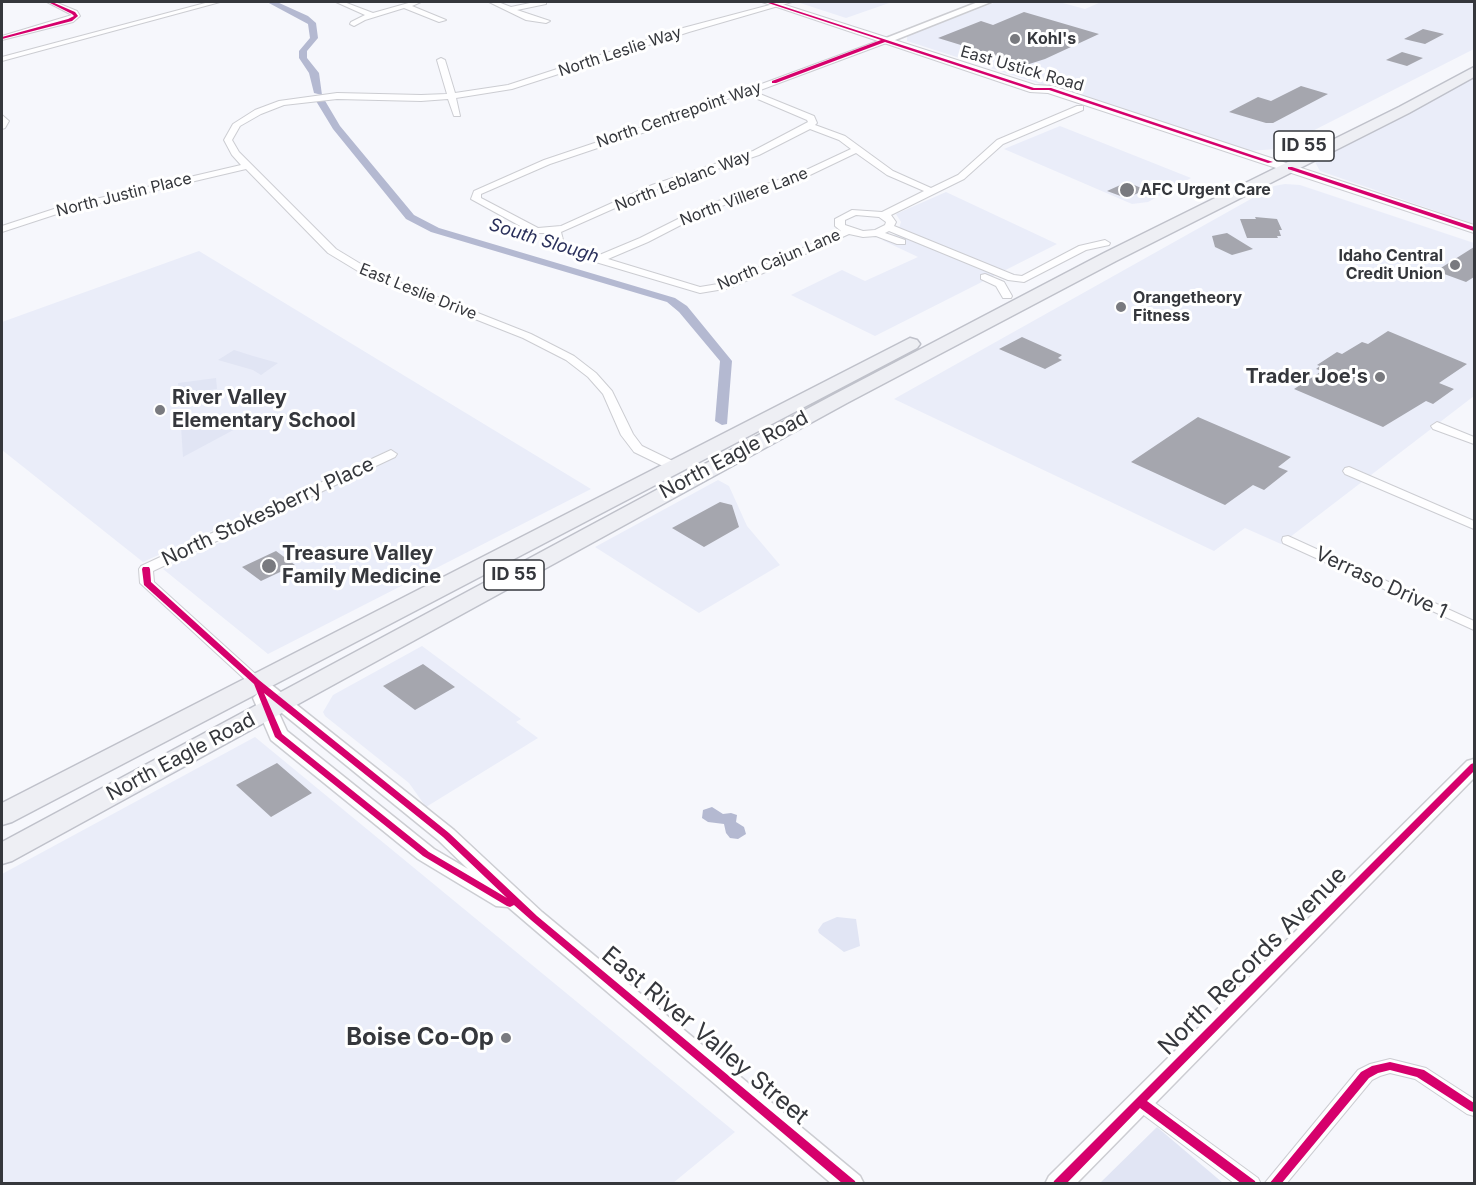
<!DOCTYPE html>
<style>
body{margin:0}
#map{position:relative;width:1476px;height:1185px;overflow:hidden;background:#f6f7fc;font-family:Inter,sans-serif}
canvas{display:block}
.frame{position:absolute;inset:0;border:3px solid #35373c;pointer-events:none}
</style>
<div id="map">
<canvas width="1476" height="1185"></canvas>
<div class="frame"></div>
</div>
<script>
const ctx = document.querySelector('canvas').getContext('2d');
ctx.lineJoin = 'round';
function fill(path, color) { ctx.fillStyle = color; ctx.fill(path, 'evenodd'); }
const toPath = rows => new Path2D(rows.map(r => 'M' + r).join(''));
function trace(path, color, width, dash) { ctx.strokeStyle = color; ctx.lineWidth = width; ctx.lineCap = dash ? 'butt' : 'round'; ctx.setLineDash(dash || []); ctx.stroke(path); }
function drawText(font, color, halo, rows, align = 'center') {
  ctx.font = font + ' Inter,sans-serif'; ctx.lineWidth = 6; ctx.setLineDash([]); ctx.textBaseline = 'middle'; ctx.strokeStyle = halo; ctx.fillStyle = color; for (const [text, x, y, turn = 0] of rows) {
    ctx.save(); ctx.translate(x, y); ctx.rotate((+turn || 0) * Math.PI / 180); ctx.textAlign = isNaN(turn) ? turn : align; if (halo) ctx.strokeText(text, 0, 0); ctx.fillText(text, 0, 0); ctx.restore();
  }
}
fill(toPath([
 [797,2,892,2,846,18],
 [996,2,1059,2,1085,9,1101,2,1474,2,1474,49,1277,149,1248,151,907,41,907,36],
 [1474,77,1474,224,1320,171,1315,162],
 [1060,126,1191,178,1148,202,1132,204,1004,149],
 [1285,184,1300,185,1474,243,1474,396,1281,544,1245,528,1214,551,894,399,1274,186],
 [946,192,1057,244,875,336,791,295,842,270,865,281,918,257,882,240,903,231,899,228,901,222,896,214],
 [199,251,591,489,268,654,163,569,282,514,269,505,143,562,2,450,2,322],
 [718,480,729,486,747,526,780,565,699,613,595,547],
 [422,646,521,719,516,722,538,738,426,807,409,783,325,716,323,712,333,695],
 [255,737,735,1132,673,1183,2,1184,2,874]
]), '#eaedf9');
fill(toPath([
 [234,350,253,356,278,363,261,375,253,370,218,360],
 [216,378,217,389,179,394,178,383],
 [252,417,252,420,183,457,181,426],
 [837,917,856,919,860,946,844,952,819,933,818,930,823,923],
 [1157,1127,1223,1183,1100,1183]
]), '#e1e5f4');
fill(toPath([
 [712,807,723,814,731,813,737,815,736,822,744,827,746,834,738,839,730,838,726,833,724,824,708,822,702,818,703,810]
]), '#b4b9d1');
fill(toPath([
 [267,2,277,2,308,16,316,23,318,38,307,51,307,58,319,73,322,95,314,93,309,73,299,58,299,51,310,38,308,24,267,2],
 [318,99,324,99,340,126,414,215,439,228,675,298,687,306,732,361,727,424,722,425,715,421,720,361,679,312,667,302,431,232,406,219,333,129,316,101,318,99]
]), '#b4b9d1');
fill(toPath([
 [1024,12,1099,34,1045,59,1026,65,938,38,981,21,993,25],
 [1423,29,1444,34,1425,44,1404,39],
 [1402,52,1423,58,1407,66,1386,60],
 [1301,86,1328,94,1273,123,1266,123,1229,112,1258,97,1271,101],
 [1127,182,1146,190,1126,198,1107,191],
 [1255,217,1277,219,1282,230,1279,230,1281,236,1277,236,1278,238,1247,238,1240,219,1256,219],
 [1227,233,1253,249,1232,255,1215,247,1212,236],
 [1474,247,1474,277,1466,282,1436,271],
 [1388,331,1467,364,1439,383,1454,389,1433,404,1426,401,1383,427,1294,389,1322,371,1316,369,1320,366,1317,365,1337,352,1342,354,1362,342,1368,344],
 [1022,337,1062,355,1058,358,1062,360,1045,369,999,349],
 [1198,417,1291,457,1278,467,1288,471,1264,490,1253,485,1225,505,1131,462],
 [720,502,732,505,739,527,704,547,672,528],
 [276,551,295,565,261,581,242,567],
 [423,664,455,687,415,710,383,686],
 [277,763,312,793,271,817,236,785]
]), '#a5a6ae');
const minor = toPath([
 [47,2,55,2,77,11,80,16,73,22,2,40,2,36,72,15,47,2],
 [209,2,220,2,2,61,2,57,209,2],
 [336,2,344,2,373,13,412,2,421,2,412,6,446,20,439,22,404,8,365,20,354,26,350,24,351,22,365,15,336,2],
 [489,2,498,2,511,7,535,2,546,2,546,4,517,10,550,21,546,23,526,20,489,2],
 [781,2,792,2,689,32,512,89,456,98,460,116,454,116,448,99,421,101,337,99,284,105,261,114,240,126,232,140,239,152,336,249,374,272,531,334,574,356,596,373,612,391,633,434,642,446,679,464,681,467,679,470,671,470,634,452,621,435,603,394,588,377,566,360,523,338,366,276,328,253,246,169,63,212,2,232,2,226,57,208,241,165,232,155,224,140,233,124,255,110,279,101,337,93,421,95,447,94,437,60,441,58,445,60,455,93,508,85,683,28,781,2],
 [886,38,890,40,889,42,755,92,814,116,817,123,815,125,845,136,893,171,931,188,958,175,997,140,1077,106,1083,106,1083,110,1003,144,964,179,891,215,896,222,894,226,1014,275,1022,276,1079,246,1105,240,1110,243,1109,245,1086,250,1024,282,1008,280,889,231,885,233,905,240,905,244,897,244,876,236,863,237,849,234,730,288,700,293,562,252,554,245,551,233,533,233,471,199,474,191,544,160,672,117,727,93,748,89,886,38],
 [746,94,807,120,808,122,753,151,652,185,561,226,538,228,481,198,481,194,550,164,678,121,732,97,746,94],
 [810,129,839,140,851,149,804,171,704,206,640,238,597,256,570,248,564,244,561,232,658,189,759,155,810,129],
 [856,153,887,175,924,191,882,212,852,210,835,219,835,226,841,231,724,283,700,287,608,259,648,242,710,210,810,175,856,153],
 [856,215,879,217,886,222,885,225,875,230,863,231,845,225,845,220,856,215],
 [2,115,9,121,5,128,2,129,2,115],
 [985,274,1004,282,1012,296,1011,298,1003,298,996,286,981,279,981,275,985,274],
 [1437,422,1474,437,1474,444,1433,429,1431,426,1437,422],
 [391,450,397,454,395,457,153,571,154,582,261,679,263,682,261,685,251,685,140,583,139,569,141,566,391,450],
 [1349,467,1474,521,1474,529,1345,474,1343,471,1345,468,1349,467],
 [1288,536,1474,621,1474,630,1283,543,1282,540,1283,537,1288,536],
 [1390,1059,1426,1068,1474,1099,1474,1116,1467,1114,1415,1079,1390,1073,1380,1076,1372,1080,1286,1184,1264,1184,1358,1070,1370,1064,1390,1059],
 [1140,1094,1147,1097,1258,1178,1261,1184,1235,1184,1133,1107,1131,1102,1133,1097,1140,1094]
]);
const tertiary = toPath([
 [978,2,991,2,890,42,881,40,978,2],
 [256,676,263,678,454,830,542,912,860,1176,864,1184,832,1184,508,907,496,906,418,859,271,740,253,698,258,693,246,682,249,678,256,676],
 [277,709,438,840,468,869,434,849,287,731,277,709],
 [1474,759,1474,778,1076,1184,1045,1184,1049,1176,1467,761,1474,759]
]);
const secondary = toPath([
 [762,2,776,2,1035,85,1053,86,1474,225,1474,233,1048,93,1030,92,762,2]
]);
const trunk = toPath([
 [1474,67,1474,77,1409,113,1116,261,847,403,12,861,2,864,2,842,833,395,1104,253,1399,107,1474,67],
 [910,338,917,340,920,344,917,348,12,822,2,825,2,803,910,338]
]);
trace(minor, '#cccdd2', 2);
trace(tertiary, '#cccdd2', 3);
trace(secondary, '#cccdd2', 2);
trace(trunk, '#bfc1ca', 3);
fill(minor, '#fefeff');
fill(tertiary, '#fefeff');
fill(secondary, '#fefeff');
fill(trunk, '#eeeff4');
fill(toPath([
 [48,2,52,2,75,12,78,16,72,21,2,39,2,37,68,19,74,16,72,14,48,2],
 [765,2,770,2,1034,88,1051,88,1273,162,1268,163,1049,90,1032,90,885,42,776,83,772,83,772,81,881,40,765,2],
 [1288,167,1292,167,1474,227,1474,231,1288,169,1288,167],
 [143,567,149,567,150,569,151,582,259,680,449,833,537,916,855,1181,856,1184,843,1184,531,920,514,905,510,907,507,906,423,856,275,737,254,684,144,585,142,569,143,567],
 [264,693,443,837,507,898,429,852,282,734,264,693],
 [1474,763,1474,771,1147,1101,1255,1181,1256,1184,1242,1184,1140,1108,1066,1184,1053,1184,1054,1181,1471,764,1474,763],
 [1390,1062,1424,1070,1474,1103,1474,1112,1470,1111,1417,1077,1390,1070,1378,1073,1369,1078,1281,1184,1269,1184,1361,1072,1372,1066,1390,1062]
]), '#d6006c');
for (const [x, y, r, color] of [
 [1015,39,6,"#797a7f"],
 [1127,190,8,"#797a7f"],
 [1455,265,6,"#797a7f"],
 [1121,307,6,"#797a7f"],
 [1380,377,6,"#797a7f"],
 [160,410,6,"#797a7f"],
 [269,566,8,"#797a7f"],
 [506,1038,6,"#797a7f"]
]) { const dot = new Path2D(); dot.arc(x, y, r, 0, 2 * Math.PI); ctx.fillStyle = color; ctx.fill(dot); trace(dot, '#fff', 2); }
drawText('bold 16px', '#35373c', '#fff', [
 ["Kohl's",1027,39],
 ["AFC Urgent Care",1140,190],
 ["Idaho Central",1443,256,"right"],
 ["Credit Union",1443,274,"right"],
 ["Orangetheory",1133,298],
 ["Fitness",1133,316]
], 'left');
drawText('16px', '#35373c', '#fff', [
 ["North Leslie Way",620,52,-18],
 ["East Ustick Road",1022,69,16],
 ["North Centrepoint Way",679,115,-19],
 ["North Leblanc Way",683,181,-21],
 ["North Justin Place",124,195,-14],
 ["North Villere Lane",744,197,-21],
 ["North Cajun Lane",779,260,-23],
 ["East Leslie Drive",418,292,22]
]);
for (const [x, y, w] of [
 [1304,146,60],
 [514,575,60]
]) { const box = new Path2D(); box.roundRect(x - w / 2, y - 15, w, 30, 4.5); ctx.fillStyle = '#fff'; ctx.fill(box); trace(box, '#35373c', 1.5); }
drawText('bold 18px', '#35373c', null, [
 ["ID 55",1304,146],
 ["ID 55",514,575]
]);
drawText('italic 18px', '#2a305b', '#fff', [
 ["South Slough",544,241,17]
]);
drawText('bold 20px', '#35373c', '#fff', [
 ["Trader Joe's",1368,377,"right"],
 ["River Valley",172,398],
 ["Elementary School",172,421],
 ["Treasure Valley",282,554],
 ["Family Medicine",282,577]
], 'left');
drawText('20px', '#35373c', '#fff', [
 ["North Eagle Road",734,455,-28],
 ["North Stokesberry Place",268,512,-25],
 ["Verraso Drive 1",1381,583,25],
 ["North Eagle Road",181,757,-28]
]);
drawText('24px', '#35373c', '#fff', [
 ["North Records Avenue",1253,961,-45],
 ["East River Valley Street",705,1036,40]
]);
drawText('bold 24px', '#35373c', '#fff', [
 ["Boise Co-Op",494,1038]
], 'right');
</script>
